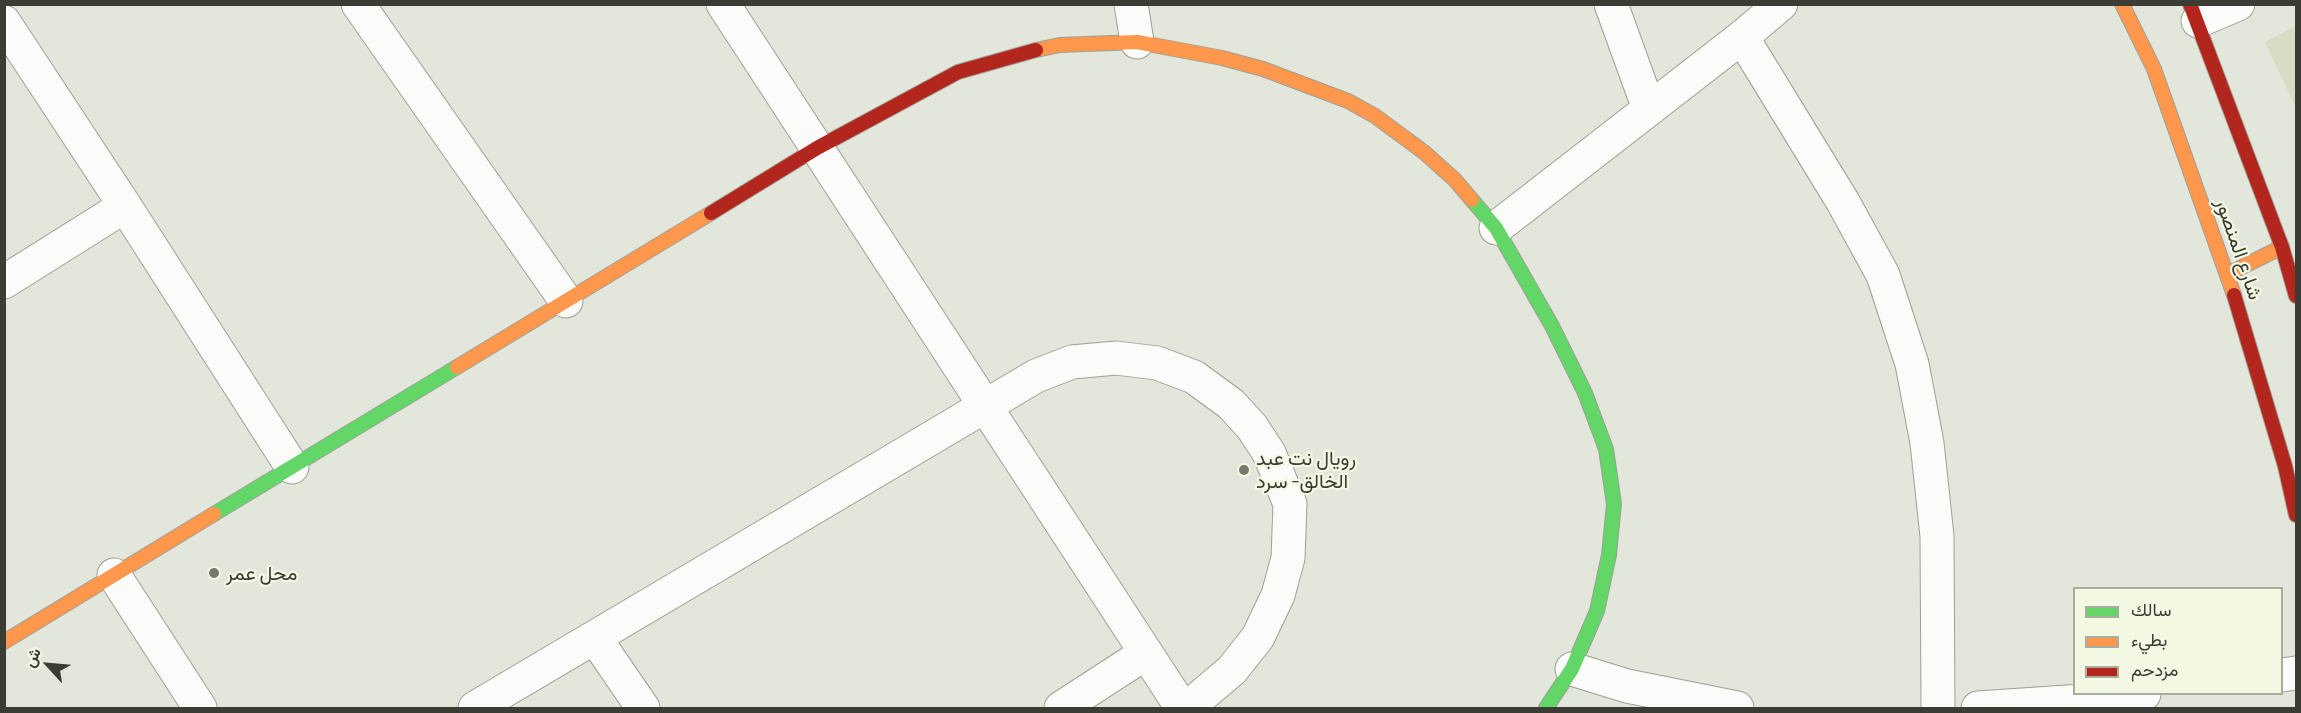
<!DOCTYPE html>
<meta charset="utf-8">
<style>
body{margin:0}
#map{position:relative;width:2301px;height:713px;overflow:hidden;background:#e3e6da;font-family:Barlow,Vazirmatn,sans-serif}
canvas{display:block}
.frame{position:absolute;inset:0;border:6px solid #3b3d35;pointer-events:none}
.legend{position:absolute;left:2073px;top:587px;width:210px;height:108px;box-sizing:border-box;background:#f3f8e3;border:2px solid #a9ad9d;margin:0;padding:8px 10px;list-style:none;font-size:18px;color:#3b3d35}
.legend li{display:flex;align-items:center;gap:12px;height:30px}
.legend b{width:30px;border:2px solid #a9ad9d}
.north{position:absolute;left:18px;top:635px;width:60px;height:60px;-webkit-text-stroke:4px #f3f8e3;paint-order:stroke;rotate:296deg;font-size:16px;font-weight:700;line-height:24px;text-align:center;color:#3b3d35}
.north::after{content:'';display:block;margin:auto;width:21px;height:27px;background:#3b3d35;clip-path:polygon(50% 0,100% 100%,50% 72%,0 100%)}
</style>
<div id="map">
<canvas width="2301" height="713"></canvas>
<div class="frame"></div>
<ul class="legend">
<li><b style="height:8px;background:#63d668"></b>سالك</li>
<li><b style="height:8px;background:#ff974d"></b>بطيء</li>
<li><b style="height:8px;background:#b3261e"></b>مزدحم</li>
</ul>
<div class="north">ش</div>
</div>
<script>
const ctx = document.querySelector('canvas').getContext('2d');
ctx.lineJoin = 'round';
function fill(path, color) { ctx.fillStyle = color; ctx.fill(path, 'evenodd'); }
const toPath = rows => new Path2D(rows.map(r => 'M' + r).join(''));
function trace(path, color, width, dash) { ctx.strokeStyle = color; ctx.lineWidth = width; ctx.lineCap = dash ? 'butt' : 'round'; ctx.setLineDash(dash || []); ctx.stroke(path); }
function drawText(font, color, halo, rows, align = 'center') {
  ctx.font = font + ' Barlow,Vazirmatn,sans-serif'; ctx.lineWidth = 4.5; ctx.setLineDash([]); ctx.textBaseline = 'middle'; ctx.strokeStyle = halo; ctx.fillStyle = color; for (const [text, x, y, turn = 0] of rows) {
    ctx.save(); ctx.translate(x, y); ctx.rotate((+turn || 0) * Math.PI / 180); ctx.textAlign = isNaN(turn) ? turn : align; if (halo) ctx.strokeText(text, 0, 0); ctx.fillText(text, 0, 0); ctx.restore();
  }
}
fill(toPath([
 [2296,26,2296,108,2265,42]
]), '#d7ddc5');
const street = toPath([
 [358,4,566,301],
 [723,4,1182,708],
 [1131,4,1137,42],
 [1611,4,1649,109],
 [2198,21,2238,4],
 [4,22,125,206,292,467],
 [1742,37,1843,202,1883,275,1912,364,1927,443,1937,536,1938,708],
 [1496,228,1742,37,1781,4],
 [4,282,125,206],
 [114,575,200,708],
 [595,638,643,708],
 [1572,669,1627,686,1737,708],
 [2282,675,2296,673],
 [475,708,1036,376,1072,362,1116,358,1157,363,1194,377,1231,404,1252,427,1269,453,1290,504,1288,558,1278,595,1258,637,1232,670,1187,708],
 [1061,708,1146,653],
 [1978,708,2097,700,2144,694]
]);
const fast = toPath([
 [1472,200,1496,228,1552,326,1585,393,1606,449,1614,504,1609,555,1597,611,1572,669,1546,708],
 [214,514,457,367]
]);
const slow = toPath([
 [2122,4,2154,69,2234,295],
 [1036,50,1060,45,1137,42,1222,58,1263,69,1348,101,1375,116,1425,153,1455,180,1472,200],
 [2228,274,2282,247],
 [457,367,711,213],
 [4,642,214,514]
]);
const jam = toPath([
 [2190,4,2282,247,2296,296],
 [711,213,817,148,958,72,1036,50],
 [2234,295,2285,466,2296,515]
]);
trace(street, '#9ea097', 35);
trace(fast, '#9ea097', 16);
trace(slow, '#9ea097', 16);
trace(jam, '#9ea097', 16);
trace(street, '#fbfbf9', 33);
trace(fast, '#63d668', 14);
trace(slow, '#ff974d', 14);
trace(jam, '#b3261e', 14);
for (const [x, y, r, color] of [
 [1244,470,6,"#76786f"],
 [214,573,6,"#76786f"]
]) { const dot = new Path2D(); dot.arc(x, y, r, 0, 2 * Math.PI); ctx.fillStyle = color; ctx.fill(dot); trace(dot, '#f3f8e3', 2); }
drawText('20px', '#3b3d35', '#f3f8e3', [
 ["شارع المنصور",2239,249,71]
]);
drawText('20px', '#3b3d35', '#f3f8e3', [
 ["رويال نت عبد",1256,458],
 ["الخالق- سرد",1256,481],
 ["محل عمر",226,573]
], 'left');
</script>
